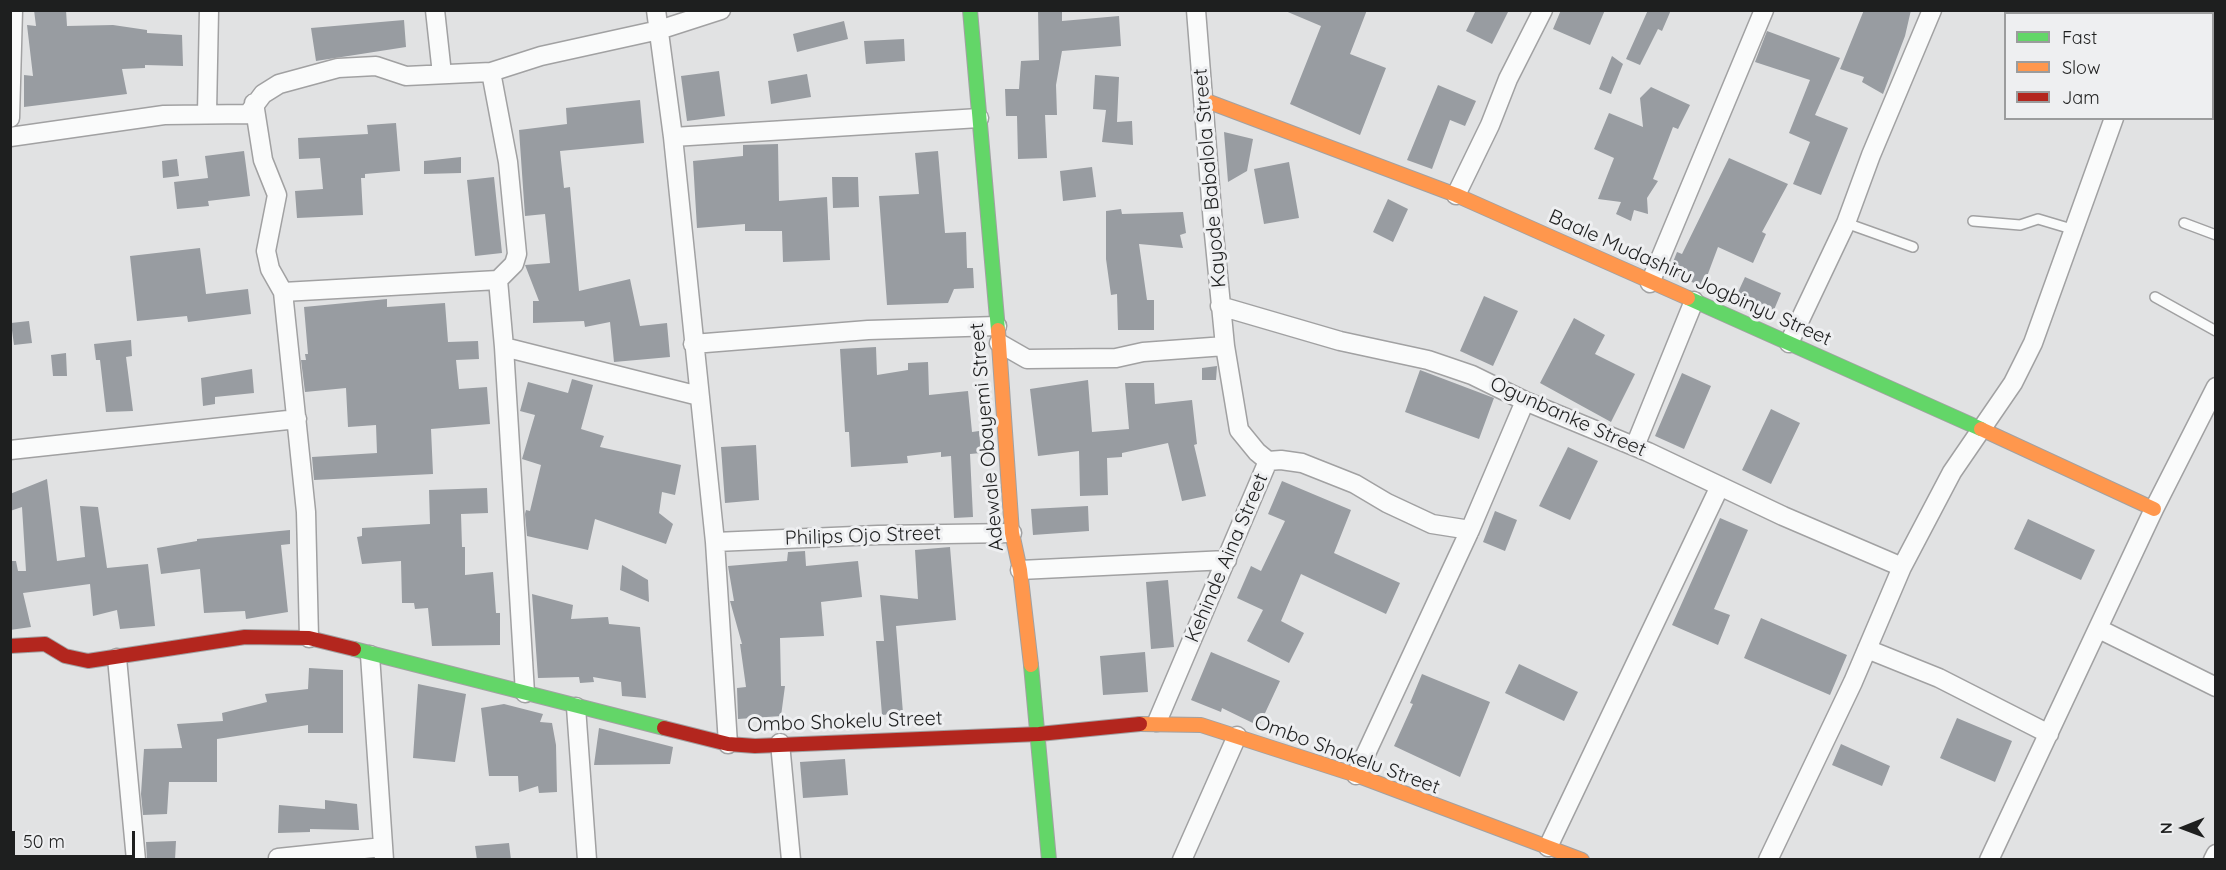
<!DOCTYPE html>
<style>
body{margin:0}
#map{position:relative;width:2226px;height:870px;overflow:hidden;background:#e1e2e3;font-family:Quicksand,sans-serif}
canvas{display:block}
.frame{position:absolute;inset:0;border:12px solid #1e1f1f;pointer-events:none}
.legend{position:absolute;left:2004px;top:12px;width:210px;height:108px;box-sizing:border-box;background:#eeeff1;border:2px solid #9b9c9d;margin:0;padding:8px 10px;list-style:none;font-size:18px;color:#1e1f1f}
.legend li{display:flex;align-items:center;gap:12px;height:30px}
.legend b{width:30px;border:2px solid #9b9c9d}
.north{position:absolute;left:2154px;top:798px;width:60px;height:60px;-webkit-text-stroke:4px #eeeff1;paint-order:stroke;rotate:269deg;font-size:16px;font-weight:700;line-height:24px;text-align:center;color:#1e1f1f}
.north::after{content:'';display:block;margin:auto;width:21px;height:27px;background:#1e1f1f;clip-path:polygon(50% 0,100% 100%,50% 72%,0 100%)}
.scale{position:absolute;left:12px;top:831px;width:123px;height:27px;box-sizing:border-box;border:3px solid #1e1f1f;border-top:0;padding-left:8px;font-size:18px;line-height:21px;white-space:nowrap;color:#1e1f1f;-webkit-text-stroke:4px #eeeff1;paint-order:stroke}
</style>
<div id="map">
<canvas width="2226" height="870"></canvas>
<div class="frame"></div>
<ul class="legend">
<li><b style="height:8px;background:#63d668"></b>Fast</li>
<li><b style="height:8px;background:#ff974d"></b>Slow</li>
<li><b style="height:8px;background:#b3261e"></b>Jam</li>
</ul>
<div class="north">N</div>
<div class="scale">50 m</div>
</div>
<script>
const ctx = document.querySelector('canvas').getContext('2d');
ctx.lineJoin = 'round';
function fill(path, color) { ctx.fillStyle = color; ctx.fill(path, 'evenodd'); }
const toPath = rows => new Path2D(rows.map(r => 'M' + r).join(''));
function trace(path, color, width, dash) { ctx.strokeStyle = color; ctx.lineWidth = width; ctx.lineCap = dash ? 'butt' : 'round'; ctx.setLineDash(dash || []); ctx.stroke(path); }
function drawText(font, color, halo, rows, align = 'center') {
  ctx.font = font + ' Quicksand,sans-serif'; ctx.lineWidth = 6; ctx.setLineDash([]); ctx.textBaseline = 'middle'; ctx.strokeStyle = halo; ctx.fillStyle = color; for (const [text, x, y, turn = 0] of rows) {
    ctx.save(); ctx.translate(x, y); ctx.rotate((+turn || 0) * Math.PI / 180); ctx.textAlign = isNaN(turn) ? turn : align; if (halo) ctx.strokeText(text, 0, 0); ctx.fillText(text, 0, 0); ctx.restore();
  }
}
fill(toPath([
 [34,10,66,10,67,26,113,25,147,30,147,33,182,35,183,66,145,65,145,68,122,69,127,94,24,107,24,75,33,76,27,25,36,26],
 [1038,10,1062,10,1062,21,1119,16,1121,46,1062,51,1056,85,1057,115,1045,115,1047,158,1018,159,1017,116,1006,116,1005,89,1019,89,1021,61,1039,60],
 [1283,10,1367,10,1350,54,1386,68,1360,135,1290,104,1321,26],
 [1476,10,1509,10,1492,44,1466,31],
 [1561,10,1605,10,1590,45,1553,29],
 [1648,10,1671,10,1662,31,1658,29,1640,65,1626,59],
 [1864,10,1911,10,1905,36,1883,94,1862,82,1864,77,1840,69],
 [404,20,406,47,316,61,311,28],
 [844,21,848,39,797,52,793,34],
 [1767,31,1840,58,1815,115,1848,128,1821,195,1793,184,1810,142,1789,133,1810,80,1755,62],
 [904,39,905,61,866,64,864,41],
 [1612,56,1623,64,1611,94,1599,89],
 [719,71,725,116,687,121,681,76],
 [807,74,811,97,771,104,768,81],
 [1095,75,1119,77,1117,122,1132,121,1133,145,1102,142,1106,110,1093,109],
 [1438,85,1476,101,1465,126,1450,120,1432,169,1407,160],
 [1651,87,1690,105,1678,129,1673,127,1653,179,1658,181,1647,198,1648,214,1634,210,1631,221,1616,214,1621,202,1598,199,1614,158,1594,149,1609,113,1643,127,1640,98],
 [640,100,644,143,560,151,564,188,570,187,579,291,630,279,640,326,667,323,670,357,614,362,610,322,585,327,584,321,533,323,533,301,539,301,525,265,550,263,545,214,525,216,519,130,567,124,566,108],
 [396,123,400,171,365,174,365,178,361,178,363,215,297,218,295,191,323,189,320,158,299,159,298,138,368,134,367,125],
 [1224,132,1253,139,1247,171,1228,182],
 [778,144,779,201,827,197,830,260,783,262,782,231,745,231,745,224,697,228,693,161,743,156,743,145],
 [244,151,250,196,208,201,209,206,177,209,174,182,208,178,205,156],
 [938,151,945,233,966,232,967,268,973,268,974,288,954,289,948,303,887,305,879,196,919,194,915,153],
 [461,157,461,173,424,174,424,161],
 [1729,158,1788,184,1762,232,1766,234,1753,263,1718,247,1703,287,1669,272,1677,252,1682,254],
 [177,159,179,176,163,178,162,161],
 [1289,162,1299,218,1264,224,1254,169],
 [1092,167,1096,197,1063,201,1060,171],
 [494,177,502,253,475,256,467,180],
 [832,177,858,177,859,207,833,208],
 [1388,199,1408,209,1393,242,1373,232],
 [1121,209,1122,214,1183,212,1186,233,1180,235,1183,248,1139,244,1147,300,1154,300,1154,330,1118,330,1117,294,1111,295,1106,259,1106,211],
 [200,248,206,294,248,289,251,314,188,322,187,316,137,321,130,256],
 [1745,277,1781,293,1771,317,1734,301],
 [1484,296,1518,311,1493,366,1460,351],
 [387,299,387,307,445,303,448,342,478,341,479,359,456,360,459,389,487,387,490,424,431,429,433,474,314,480,312,457,377,453,376,425,348,427,346,388,305,392,301,360,306,360,305,354,308,354,304,307],
 [1574,318,1605,335,1595,354,1635,374,1611,422,1540,383],
 [29,321,32,343,14,345,11,323],
 [131,340,132,356,126,357,133,411,106,412,100,360,96,360,94,344],
 [876,347,877,375,908,370,908,363,928,362,929,395,968,391,972,432,979,431,981,453,970,454,973,517,954,518,951,456,941,457,941,452,907,456,908,463,851,467,849,432,845,432,840,349],
 [66,353,67,376,53,376,51,355],
 [1217,366,1216,380,1202,380,1202,368],
 [252,369,254,393,215,397,215,404,203,406,201,378],
 [1420,370,1494,398,1479,439,1405,412],
 [1682,373,1711,386,1684,449,1655,436],
 [572,379,593,385,581,429,604,436,600,447,681,465,675,495,662,492,659,513,673,524,666,544,595,519,588,550,527,536,525,514,526,510,530,511,541,465,522,459,535,415,520,411,528,382,568,393],
 [1088,380,1092,432,1129,429,1125,383,1154,383,1155,404,1192,400,1197,444,1194,445,1206,496,1182,501,1168,443,1122,453,1122,457,1107,458,1108,495,1080,496,1079,451,1038,456,1030,389],
 [1771,409,1800,423,1771,484,1742,470],
 [756,445,759,500,725,503,721,447],
 [1568,447,1598,461,1570,520,1539,506],
 [47,479,57,561,85,557,80,506,98,507,107,568,148,564,155,626,120,629,117,610,93,616,90,584,23,593,31,627,10,630,10,561,16,561,18,571,26,571,22,507,10,511,10,494],
 [1282,481,1351,510,1334,553,1400,583,1386,614,1301,574,1281,621,1304,633,1289,663,1247,641,1263,610,1237,598,1251,566,1261,571,1285,521,1268,514],
 [487,488,488,513,461,514,462,547,465,547,465,575,493,572,496,613,500,613,500,645,432,646,428,608,415,609,414,603,402,603,401,561,362,564,357,537,362,536,362,528,430,524,429,490],
 [1088,506,1089,531,1033,535,1031,509],
 [1495,511,1517,520,1505,551,1483,542],
 [1720,518,1748,530,1714,609,1730,615,1718,645,1672,625],
 [2028,519,2095,550,2081,580,2014,549],
 [290,530,290,544,281,545,288,612,246,619,245,611,204,613,200,569,161,574,157,548,197,541,197,539],
 [950,547,956,620,896,626,903,713,882,715,876,641,884,641,880,595,918,599,915,550],
 [805,551,806,566,858,561,862,597,821,602,824,636,780,638,781,686,785,686,781,716,738,719,737,688,746,687,740,644,742,644,730,601,734,601,728,566,787,561,788,552],
 [622,565,648,580,649,602,620,590],
 [1168,580,1174,647,1151,649,1146,582],
 [532,594,573,605,571,619,608,617,609,624,640,627,646,698,622,696,621,682,593,677,594,682,580,683,579,677,538,678],
 [1761,618,1847,655,1830,695,1744,658],
 [1145,652,1148,692,1103,695,1100,656],
 [1211,652,1280,681,1259,726,1222,708,1221,712,1191,700],
 [1519,664,1578,692,1564,721,1505,693],
 [309,668,343,670,343,733,308,733,308,725,217,739,217,782,169,782,167,814,143,815,141,794,144,749,182,748,177,724,223,721,222,713,267,702,265,694,308,689],
 [1422,674,1490,702,1460,777,1394,746,1413,704,1410,703],
 [418,684,466,694,455,762,413,758],
 [504,704,543,714,540,722,552,723,556,745,557,792,539,793,538,786,519,792,518,776,489,776,481,708],
 [1957,718,2012,741,1995,782,1940,758],
 [599,728,673,747,670,764,594,765],
 [1841,744,1890,766,1882,786,1832,765],
 [845,759,848,795,803,798,800,762],
 [325,800,357,804,359,830,310,829,310,832,278,833,279,805,325,809],
 [176,841,175,860,147,860,146,842],
 [509,843,511,860,477,860,475,846]
]), '#989ca1');
const lane = toPath([
 [1973,221,2020,225,2038,219,2075,230],
 [1846,223,1913,247],
 [2184,223,2216,235],
 [2155,297,2216,331]
]);
const street = toPath([
 [435,10,442,74],
 [656,10,673,137,715,542,728,744],
 [2214,10,2216,11],
 [2152,14,2153,10],
 [491,72,508,162,517,254,514,264,498,280,504,347,525,693],
 [254,103,263,160,277,195,266,251,270,269,283,292,306,512,309,638],
 [207,113,209,10],
 [10,118,13,10],
 [10,137,164,115,248,114,263,94,279,84,338,68,376,66,406,76,491,72,541,56,659,30,721,10],
 [673,137,979,118],
 [1456,195,1490,125,1508,79,1543,10],
 [1650,283,1764,10],
 [283,292,498,280],
 [1220,306,1340,341,1428,360,1472,375,1525,401,1648,452,1783,516,1902,567],
 [999,343,1027,359,1116,358,1143,352,1225,346,1213,224,1196,10],
 [1789,343,1846,223,1871,155,1932,10],
 [693,344,868,330,997,326],
 [1225,346,1239,430,1257,452,1268,461],
 [504,347,699,396],
 [1635,446,1694,301],
 [10,450,297,419],
 [715,542,878,535,1012,533],
 [1020,570,1227,560],
 [2099,629,2216,687],
 [1867,649,1939,678,2049,734],
 [370,655,384,860],
 [117,658,136,860],
 [576,707,587,860],
 [1157,722,1268,461,1281,460,1302,463,1355,484,1387,503,1432,524,1470,530],
 [780,743,791,860],
 [1356,775,1470,530,1525,401],
 [1548,847,1720,486],
 [278,858,383,847],
 [1182,860,1237,736],
 [1768,860,1853,682,1902,567,1952,472,2013,383,2033,343,2114,118],
 [1989,860,2154,509,2216,387],
 [2213,860,2216,854]
]);
const fast = toPath([
 [970,10,998,330],
 [1688,298,1981,429],
 [354,649,664,728],
 [1031,665,1049,860]
]);
const slow = toPath([
 [1204,100,1456,195,1688,298],
 [998,330,1012,533,1020,570,1031,665],
 [1981,429,2154,509],
 [1140,724,1201,725,1356,775,1582,860]
]);
const jam = toPath([
 [10,646,45,644,65,656,88,661,245,637,309,638,354,649],
 [664,728,728,744,755,746,1039,734,1140,724]
]);
trace(lane, '#a1a1a2', 12);
trace(street, '#a1a1a2', 21);
trace(fast, '#a1a1a2', 16);
trace(slow, '#a1a1a2', 16);
trace(jam, '#a1a1a2', 16);
trace(lane, '#fafbfb', 9);
trace(street, '#fafbfb', 18);
trace(fast, '#63d668', 14);
trace(slow, '#ff974d', 14);
trace(jam, '#b3261e', 14);
drawText('20px', '#1e1f1f', '#eeeff1', [
 ["Kayode Babalola Street",1210,178,-95],
 ["Baale Mudashiru Jogbinyu Street",1690,278,24],
 ["Ogunbanke Street",1568,417,24],
 ["Adewale Obayemi Street",987,437,-95],
 ["Philips Ojo Street",863,536,-2],
 ["Kehinde Aina Street",1227,558,-67],
 ["Ombo Shokelu Street",845,722,-2],
 ["Ombo Shokelu Street",1347,755,20]
]);
</script>
